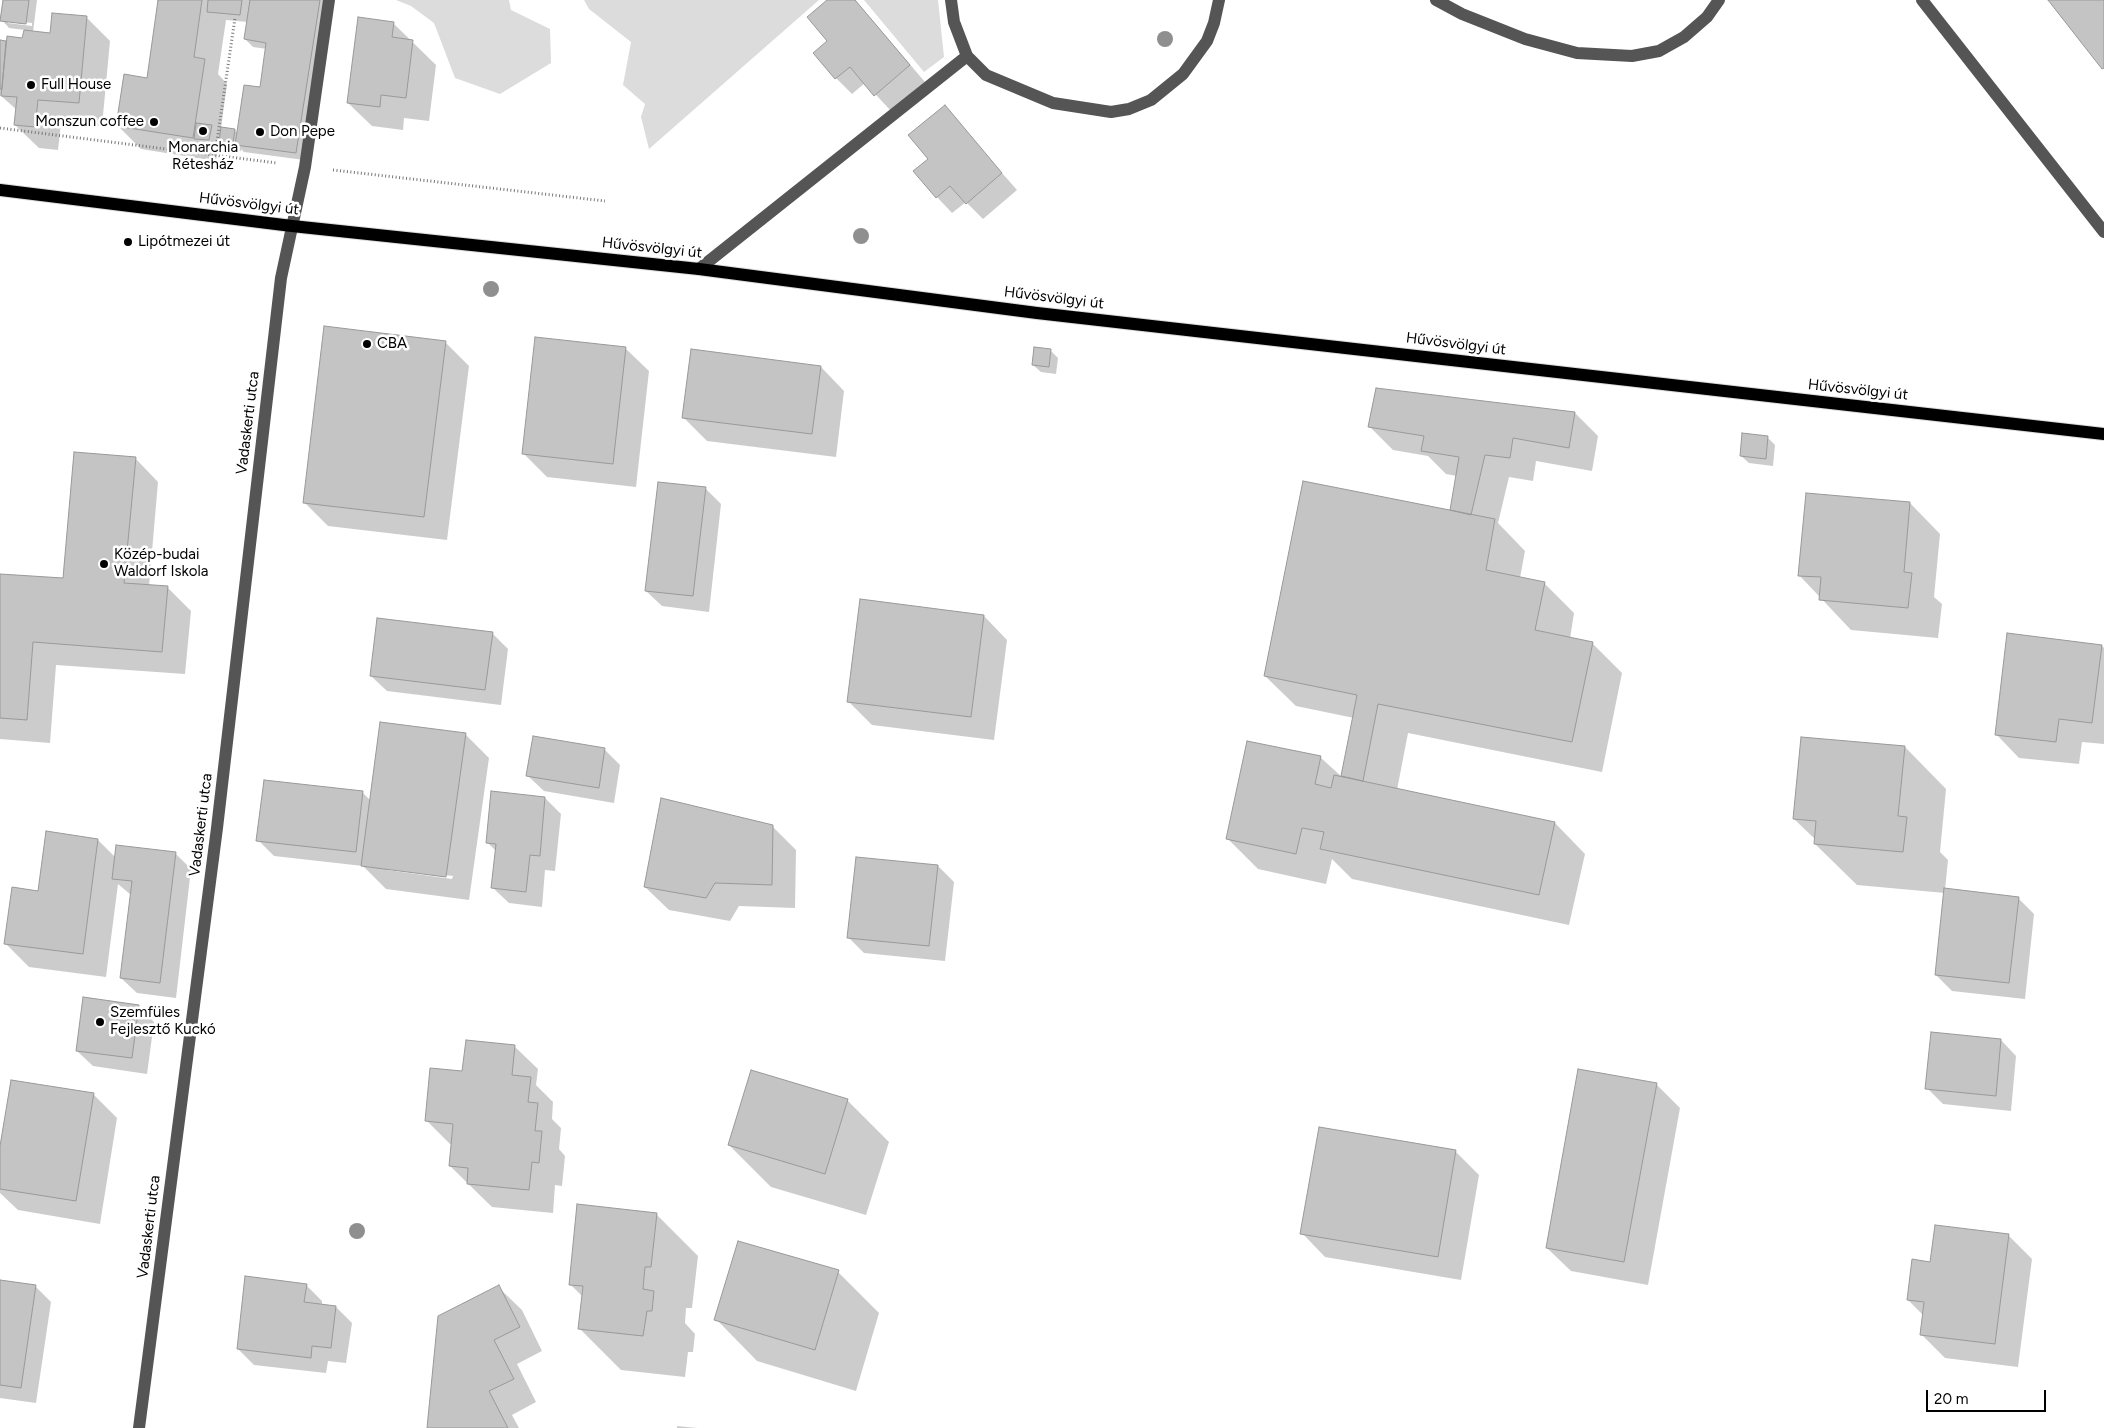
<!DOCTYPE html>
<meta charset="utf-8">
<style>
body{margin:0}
#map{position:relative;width:2104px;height:1428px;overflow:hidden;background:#fff;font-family:Figtree,sans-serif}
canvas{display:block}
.scale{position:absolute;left:1926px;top:1390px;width:120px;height:22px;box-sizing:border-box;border:2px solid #000;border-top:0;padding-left:6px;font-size:15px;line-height:18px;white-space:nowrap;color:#000;-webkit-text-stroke:4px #fff;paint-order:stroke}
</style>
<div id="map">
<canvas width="2104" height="1428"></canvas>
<div class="scale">20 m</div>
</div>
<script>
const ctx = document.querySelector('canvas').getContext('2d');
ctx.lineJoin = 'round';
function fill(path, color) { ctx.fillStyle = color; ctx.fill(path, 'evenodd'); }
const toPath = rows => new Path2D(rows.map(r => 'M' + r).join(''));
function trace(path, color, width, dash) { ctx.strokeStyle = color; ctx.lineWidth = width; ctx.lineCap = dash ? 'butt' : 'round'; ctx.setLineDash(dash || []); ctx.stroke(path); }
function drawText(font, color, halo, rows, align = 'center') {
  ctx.font = font + ' Figtree,sans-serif'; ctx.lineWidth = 5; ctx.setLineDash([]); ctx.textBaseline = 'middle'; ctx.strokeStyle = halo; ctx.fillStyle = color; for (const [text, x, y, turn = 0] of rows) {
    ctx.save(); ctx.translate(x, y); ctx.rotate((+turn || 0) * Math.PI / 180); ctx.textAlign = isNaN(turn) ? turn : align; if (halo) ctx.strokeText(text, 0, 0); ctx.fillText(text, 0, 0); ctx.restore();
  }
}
fill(toPath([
 [396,0,509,0,511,10,550,29,551,63,500,94,455,78,434,23,411,6],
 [584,0,819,0,649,149,641,117,645,104,623,85,631,42,589,9],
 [864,0,938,0,944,57,924,72]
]), '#dcdcdc');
fill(toPath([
 [4,0,37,0,33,32,51,34,87,18,110,41,102,126,61,123,58,150,39,148,15,125,17,110,0,95,0,42,7,44,23,40,25,30,9,28,2,20],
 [8,20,32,23,32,26,8,23],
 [159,0,328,0,304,160,244,152,241,149,241,151,228,149,219,140,216,161,141,149,118,126,148,79],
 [226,20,248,22,245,39,253,47,267,49,261,88,238,134,235,130,221,128,227,84,218,74],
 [829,0,855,0,925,82,891,111,865,83,852,94,836,78,829,41],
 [393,23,436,65,429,121,404,118,403,130,372,126,348,103],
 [944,107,1017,190,983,219,966,202,952,213,937,197,930,159],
 [445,342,469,366,447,540,328,526,304,502],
 [625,348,649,371,636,487,547,477,524,454],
 [1050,350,1058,358,1056,374,1041,372,1033,365],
 [821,367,844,391,836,457,707,441,683,417],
 [1575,413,1598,436,1592,471,1536,461,1533,481,1509,477,1498,523,1525,551,1520,578,1544,583,1574,613,1570,639,1592,643,1622,673,1602,772,1408,733,1397,790,1555,823,1585,854,1569,925,1352,879,1332,859,1326,884,1258,869,1228,839,1320,757,1342,777,1354,718,1296,706,1265,676,1454,512,1451,510,1457,476,1446,474,1428,456,1393,450,1369,426],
 [1767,437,1775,445,1773,466,1749,463,1741,456],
 [135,458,158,482,149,586,167,587,191,611,185,674,56,665,50,743,0,739,0,575,64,580],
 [705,488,721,504,709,612,662,606,646,591],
 [1910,503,1940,534,1934,597,1942,604,1938,638,1851,630,1799,575],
 [984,616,1007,640,994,740,872,725,848,701],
 [492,633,508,649,501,705,387,691,371,676],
 [2102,646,2104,648,2104,744,2082,742,2079,764,2019,758,1996,734],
 [465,734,489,758,469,900,386,889,363,866,274,856,258,840,362,792,371,801],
 [387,868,453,876,452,879,387,870],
 [1905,747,1946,789,1940,852,1948,860,1945,890,2018,898,2034,914,2025,999,1952,991,1936,975,1945,893,1857,885,1815,844,1816,840,1794,819],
 [604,749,620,765,614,803,544,791,528,776],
 [545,798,561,814,555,871,545,870,542,907,509,903,493,888,497,852,487,842],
 [772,826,796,850,795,908,739,906,730,921,669,910,645,887],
 [98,840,116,858,175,853,191,869,176,998,137,993,121,978,131,895,118,884,106,977,29,967,6,944,39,892],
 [938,866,954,882,945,961,864,953,848,937],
 [138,1006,154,1022,147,1074,93,1066,77,1051],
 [2001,1040,2016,1056,2011,1111,1943,1104,1927,1088],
 [514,1046,538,1069,536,1085,553,1102,552,1119,561,1128,559,1149,565,1156,562,1186,555,1185,553,1213,492,1207,450,1166,453,1144,450,1144,426,1120,463,1072],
 [12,1081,94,1095,117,1118,100,1224,18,1210,0,1193,0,1154],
 [1656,1084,1680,1108,1648,1285,1571,1271,1547,1248],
 [847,1100,889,1142,866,1215,771,1187,729,1145],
 [1455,1151,1479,1175,1461,1280,1325,1257,1302,1233],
 [656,1214,698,1256,692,1308,686,1308,685,1323,695,1334,693,1352,688,1352,685,1377,621,1370,579,1328,583,1297,570,1284],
 [2008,1235,2032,1259,2018,1367,1945,1358,1922,1335,1924,1316,1908,1300,1931,1263],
 [838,1272,879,1313,856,1391,757,1361,716,1319],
 [0,1281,35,1286,51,1302,36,1403,0,1398],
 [306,1285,322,1301,322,1305,336,1307,352,1323,346,1363,328,1361,326,1373,254,1365,238,1349],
 [498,1287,522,1310,542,1351,517,1364,536,1402,512,1415,519,1428,428,1428],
 [677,1426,697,1428,677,1428]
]), '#0003');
const building = toPath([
 [3,0,29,0,26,24,0,21,3,0],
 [158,0,202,0,194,57,205,59,193,138,116,126,124,74,147,78,158,0],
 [208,0,242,0,240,15,207,12,208,0],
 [250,0,320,0,296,153,235,145,244,85,260,87,266,43,244,39,250,0],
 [827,0,855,0,910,65,874,96,850,67,835,79,813,53,827,41,807,17,827,0],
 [2048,0,2104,0,2104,68,2102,69,2048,0],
 [52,13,87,16,79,103,38,100,35,127,14,125,17,97,1,96,7,36,22,38,24,30,50,33,52,13],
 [358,17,394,22,392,37,413,40,406,98,381,95,380,107,347,103,358,17],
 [0,40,6,41,2,89,0,89,0,40],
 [945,105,1002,173,966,204,950,186,936,198,913,171,928,159,908,135,945,105],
 [196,123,212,125,209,140,194,139,196,123],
 [221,127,235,129,233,144,219,142,221,127],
 [324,326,446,341,424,517,303,503,324,326],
 [535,337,626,347,613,464,522,454,535,337],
 [1034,347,1051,349,1049,367,1032,365,1034,347],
 [691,349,821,366,812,434,682,418,691,349],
 [1376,388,1575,412,1569,448,1513,438,1510,458,1485,455,1471,515,1450,510,1459,457,1421,451,1424,436,1368,427,1376,388],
 [1742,433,1768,436,1766,459,1740,456,1742,433],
 [74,452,136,457,124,583,168,586,162,652,33,642,27,720,0,718,0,574,63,578,74,452],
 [1303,481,1495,519,1486,570,1545,582,1535,630,1593,642,1572,742,1378,704,1363,781,1341,776,1357,695,1264,676,1303,481],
 [658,482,706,487,693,596,645,591,658,482],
 [1806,493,1910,502,1904,572,1912,573,1908,608,1819,600,1821,577,1798,576,1806,493],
 [860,599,984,615,971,717,847,702,860,599],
 [377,618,493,632,485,690,370,676,377,618],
 [2007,633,2102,645,2092,723,2059,719,2056,742,1995,735,2007,633],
 [380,722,466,733,446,877,361,866,380,722],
 [533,736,605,748,599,788,526,776,533,736],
 [1801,737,1905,746,1898,816,1907,817,1903,852,1814,844,1816,821,1793,819,1801,737],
 [1247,741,1321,756,1315,784,1331,788,1334,775,1555,822,1539,895,1320,849,1324,832,1302,828,1296,854,1226,839,1247,741],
 [264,780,363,791,356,852,256,841,264,780],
 [491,791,545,797,540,856,530,855,526,892,491,888,496,844,486,843,491,791],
 [661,798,773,825,772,885,715,883,706,898,644,887,661,798],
 [46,831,98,839,83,954,4,944,12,887,38,891,46,831],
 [116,845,176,852,160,983,120,978,132,881,112,879,116,845],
 [856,857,938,865,929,946,847,938,856,857],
 [1944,888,2019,897,2009,983,1935,975,1944,888],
 [83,997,139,1005,132,1058,76,1051,83,997],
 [1931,1032,2001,1039,1996,1096,1925,1089,1931,1032],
 [466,1040,515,1045,512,1075,531,1077,528,1102,538,1103,535,1131,542,1131,539,1163,532,1162,529,1190,467,1184,468,1168,449,1166,453,1124,425,1121,430,1068,462,1071,466,1040],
 [1578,1069,1657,1083,1624,1262,1546,1248,1578,1069],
 [751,1070,848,1099,825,1174,728,1145,751,1070],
 [11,1080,94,1093,76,1201,0,1189,0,1146,11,1080],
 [1319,1127,1456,1150,1438,1257,1300,1234,1319,1127],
 [577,1204,657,1213,651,1267,645,1267,643,1289,654,1291,652,1311,647,1311,643,1336,578,1329,583,1286,569,1285,577,1204],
 [1935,1225,2009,1234,1995,1344,1920,1335,1924,1302,1907,1300,1912,1259,1930,1262,1935,1225],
 [738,1241,839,1270,815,1350,714,1320,738,1241],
 [245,1276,307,1284,304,1302,336,1306,331,1348,312,1346,311,1358,237,1349,245,1276],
 [0,1280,36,1285,21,1388,0,1385,0,1280],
 [499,1285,520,1327,494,1340,514,1379,489,1391,508,1428,427,1428,438,1316,499,1285]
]);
fill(building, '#c4c4c4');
trace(building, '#999', 1);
const major = toPath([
 [0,190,292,226,699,269,1037,313,2104,434]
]);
trace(major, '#dbdbdb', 14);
trace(toPath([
 [0,128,277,163],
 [215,155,235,18],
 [333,170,605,201]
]), '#777', 3, [1, 2.5]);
trace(toPath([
 [951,0,954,22,967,56,986,75,1053,103,1111,112,1129,109,1151,100,1183,74,1207,41,1214,23,1219,0],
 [1436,0,1462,14,1525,39,1577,53,1632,56,1659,51,1684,37,1707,17,1719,0],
 [1922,0,2104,232],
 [699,269,967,56],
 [139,1428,217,828,281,278,305,167,329,0]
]), '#555', 12);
trace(major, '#000', 12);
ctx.fillStyle = '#8f8f8f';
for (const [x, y] of [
 [1165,39],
 [861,236],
 [491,289],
 [357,1231]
]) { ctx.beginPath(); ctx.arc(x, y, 8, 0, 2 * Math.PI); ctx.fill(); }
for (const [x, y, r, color] of [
 [31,85,5,"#000"],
 [154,122,5,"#000"],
 [203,131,5,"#000"],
 [260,132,5,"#000"],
 [128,242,5,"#000"],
 [367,344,5,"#000"],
 [104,564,5,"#000"],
 [100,1022,5,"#000"]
]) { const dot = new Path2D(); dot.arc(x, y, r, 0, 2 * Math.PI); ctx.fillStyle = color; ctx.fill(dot); trace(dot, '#fff', 2); }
drawText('15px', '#000', '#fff', [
 ["Full House",41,85],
 ["Monszun coffee",144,122,"right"],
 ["Don Pepe",270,132],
 ["Monarchia",203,148,"center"],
 ["Rétesház",203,165,"center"],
 ["Lipótmezei út",138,242],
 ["CBA",377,344],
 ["Közép-budai",114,555],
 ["Waldorf Iskola",114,572],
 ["Szemfüles",110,1013],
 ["Fejlesztő Kuckó",110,1030]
], 'left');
drawText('15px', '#000', '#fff', [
 ["Hűvösvölgyi út",249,204,7],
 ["Hűvösvölgyi út",652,248,6],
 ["Hűvösvölgyi út",1054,298,7],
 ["Hűvösvölgyi út",1456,344,7],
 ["Hűvösvölgyi út",1858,390,6],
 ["Vadaskerti utca",248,423,-83],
 ["Vadaskerti utca",201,825,-83],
 ["Vadaskerti utca",149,1227,-83]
]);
</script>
